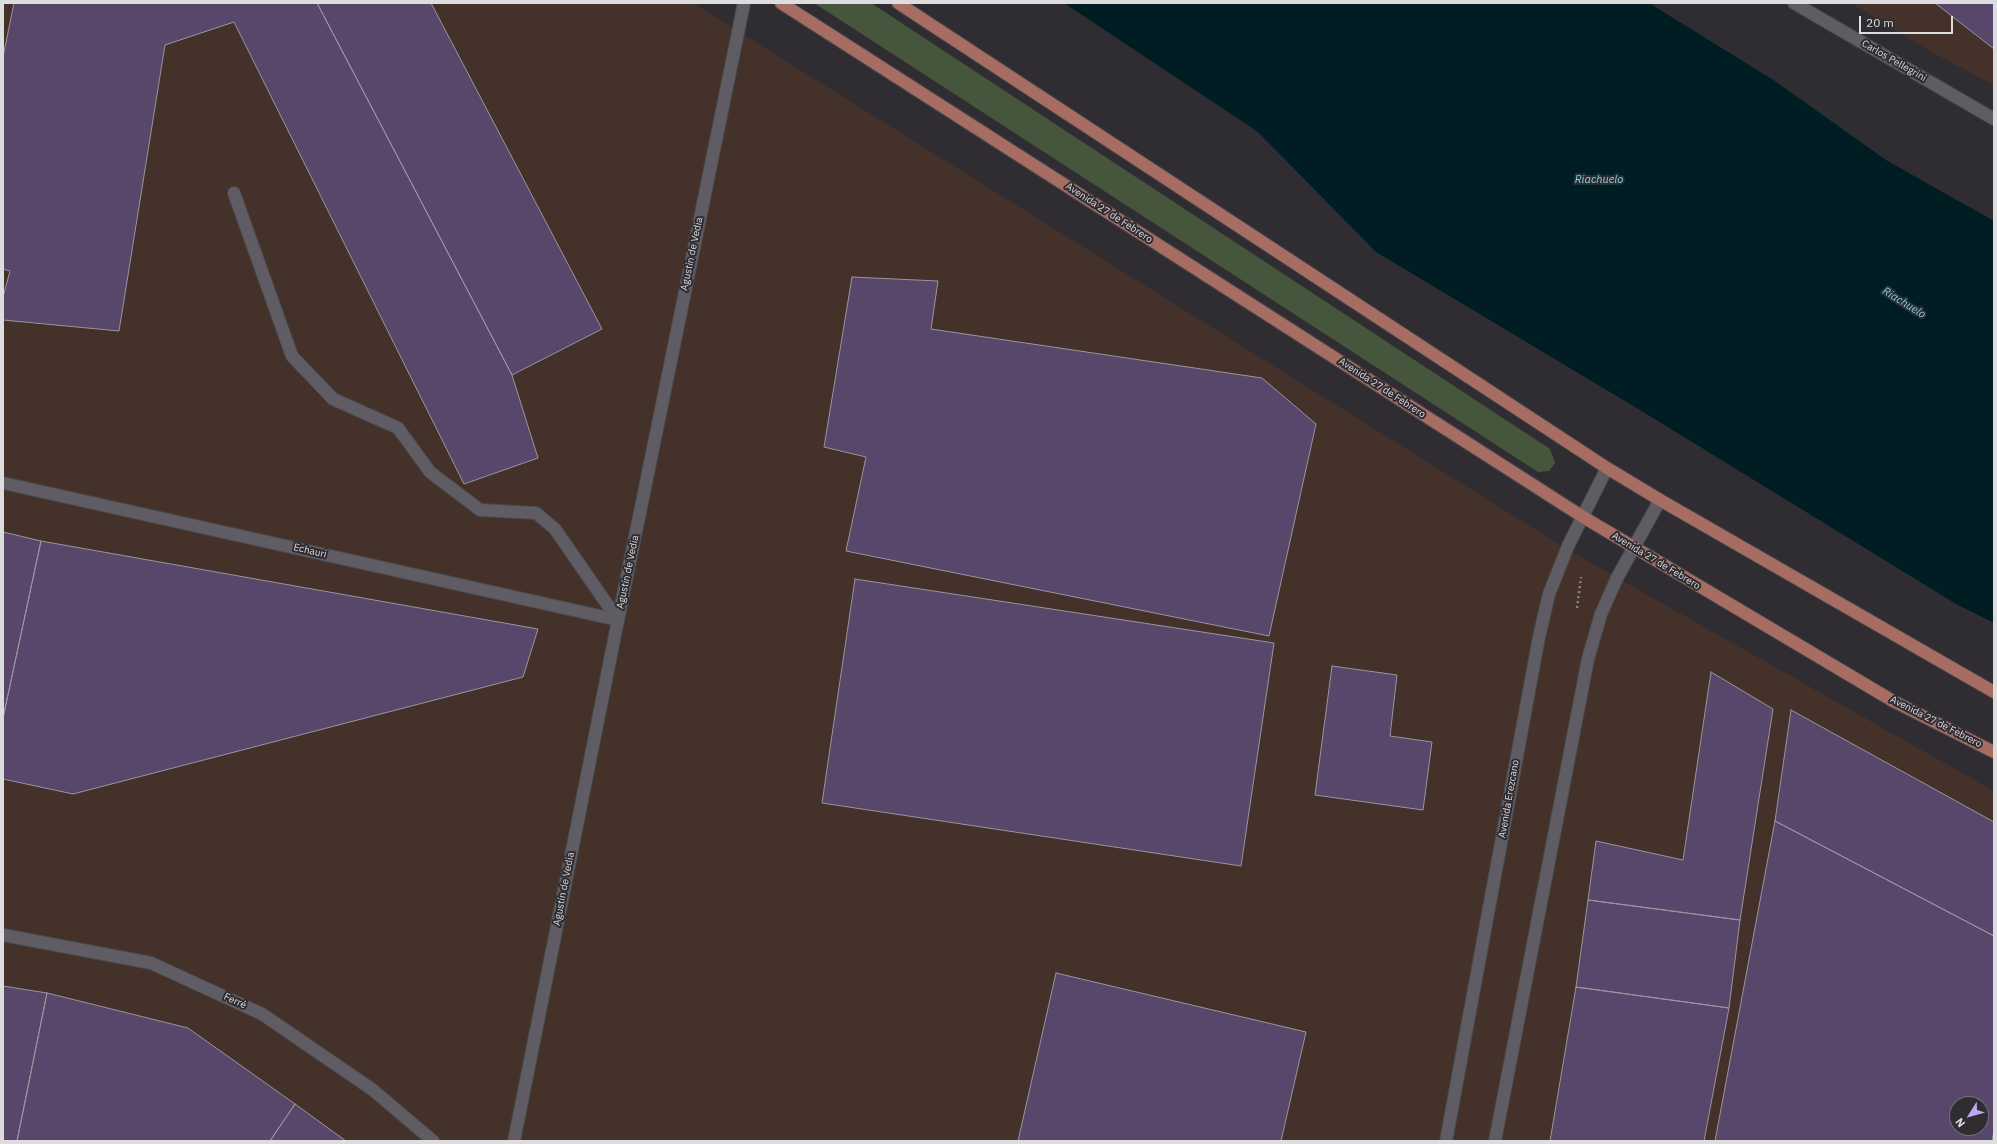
<!DOCTYPE html>
<meta charset="utf-8">
<style>
body{margin:0}
#map{position:relative;width:1997px;height:1144px;overflow:hidden;background:#2f2d32;font-family:"IBM Plex Sans",sans-serif}
canvas{display:block}
.frame{position:absolute;inset:0;border:4px solid #dddcdf;pointer-events:none}
.north{position:absolute;left:1949px;top:1096px;width:40px;height:40px;box-sizing:border-box;background:#2f2d32;border:1px solid #757377;border-radius:50%;rotate:233deg;font-size:11px;font-weight:700;line-height:16px;text-align:center;color:#dddcdf}
.north::after{content:'';display:block;margin:auto;width:14px;height:18px;background:#baaaf6;clip-path:polygon(50% 0,100% 100%,50% 72%,0 100%)}
.scale{position:absolute;left:1859px;top:16px;width:94px;height:18px;box-sizing:border-box;border:2px solid #dddcdf;border-top:0;padding-left:5px;font-size:12px;line-height:14px;white-space:nowrap;color:#dddcdf;-webkit-text-stroke:3px #2f2d32;paint-order:stroke}
</style>
<div id="map">
<canvas width="1997" height="1144"></canvas>
<div class="frame"></div>
<div class="north">N</div>
<div class="scale">20 m</div>
</div>
<script>
const ctx = document.querySelector('canvas').getContext('2d');
ctx.lineJoin = 'round';
function fill(path, color) { ctx.fillStyle = color; ctx.fill(path, 'evenodd'); }
const toPath = rows => new Path2D(rows.map(r => 'M' + r).join(''));
function trace(path, color, width, dash) { ctx.strokeStyle = color; ctx.lineWidth = width; ctx.lineCap = dash ? 'butt' : 'round'; ctx.setLineDash(dash || []); ctx.stroke(path); }
function drawText(font, color, halo, rows, align = 'center') {
  ctx.font = font + ' "IBM Plex Sans",sans-serif'; ctx.lineWidth = 4; ctx.setLineDash([]); ctx.textBaseline = 'middle'; ctx.strokeStyle = halo; ctx.fillStyle = color; for (const [text, x, y, turn = 0] of rows) {
    ctx.save(); ctx.translate(x, y); ctx.rotate((+turn || 0) * Math.PI / 180); ctx.textAlign = isNaN(turn) ? turn : align; if (halo) ctx.strokeText(text, 0, 0); ctx.fillText(text, 0, 0); ctx.restore();
  }
}
fill(toPath([
 [3,3,693,3,1570,551,1994,791,1994,1141,3,1141],
 [1957,1104,1981,1104,1981,1128,1957,1128],
 [1851,3,1994,3,1994,85,1935,54]
]), '#44312a');
fill(toPath([
 [814,3,871,3,1550,449,1555,463,1549,471,1538,472]
]), '#46563c');
fill(toPath([
 [1064,3,1649,3,1775,81,1886,160,1994,221,1994,623,1956,604,1640,410,1376,252,1258,132]
]), '#001d24');
const building = toPath([
 [14,3,317,3,512,375,538,458,464,484,234,22,165,45,119,331,3,320,3,297,10,271,3,269,3,57,14,3],
 [317,3,431,3,602,329,512,375,317,3],
 [1935,3,1994,3,1994,49,1935,3],
 [852,277,938,281,931,329,1262,378,1316,424,1269,636,846,551,866,457,824,447,852,277],
 [3,532,41,541,3,718,3,532],
 [41,541,538,629,523,677,73,794,3,779,3,718,41,541],
 [855,579,1274,643,1241,866,822,803,855,579],
 [1332,666,1397,675,1390,736,1432,742,1423,810,1315,795,1332,666],
 [1711,672,1773,709,1740,920,1588,900,1596,841,1683,860,1711,672],
 [1791,710,1994,822,1994,936,1775,821,1791,710],
 [1775,821,1994,936,1994,1131,1992,1141,1715,1141,1775,821],
 [1957,1104,1981,1104,1981,1128,1957,1128,1957,1104],
 [1588,900,1740,920,1729,1008,1576,987,1588,900],
 [1056,973,1306,1032,1281,1141,1018,1141,1056,973],
 [3,986,47,993,17,1141,3,1141,3,986],
 [1576,987,1729,1008,1704,1141,1550,1141,1576,987],
 [47,993,188,1028,295,1104,270,1141,17,1141,47,993],
 [295,1104,346,1141,270,1141,295,1104]
]);
fill(building, '#58466b');
trace(building, '#99969c', 1);
const service = toPath([
 [234,193,292,356,333,399,398,428,430,472,480,510,536,513,555,529,618,620]
]);
const minor = toPath([
 [3,483,618,620],
 [3,935,151,963,262,1014,373,1090,433,1141],
 [514,1141,618,620,744,3]
]);
const tertiary = toPath([
 [1446,1141,1539,637,1549,594,1568,546,1607,468],
 [1495,1141,1588,659,1601,614,1617,578,1660,500]
]);
const secondary = toPath([
 [1794,3,1994,119]
]);
const primary = toPath([
 [781,3,1583,517,1893,701,1994,752],
 [898,3,1607,468,1660,500,1994,692]
]);
trace(service, '#4a494d', 14);
trace(minor, '#4a494d', 14);
trace(tertiary, '#4a494d', 14);
trace(secondary, '#4a494d', 14);
trace(primary, '#4a494d', 14);
trace(toPath([
 [1577,608,1581,577]
]), '#88878b', 2.5, [2, 3]);
trace(service, '#5f5d63', 12);
trace(minor, '#5f5d63', 12);
trace(tertiary, '#5f5d63', 12);
trace(secondary, '#5f5d63', 12);
trace(primary, '#a76d63', 12);
drawText('10px', '#dddcdf', '#2f2d32', [
 ["Carlos Pellegrini",1894,61,30],
 ["Avenida 27 de Febrero",1109,213,33],
 ["Agustín de Vedia",692,254,-78],
 ["Avenida 27 de Febrero",1382,388,33],
 ["Echauri",310,551,13],
 ["Avenida 27 de Febrero",1656,561,31],
 ["Agustín de Vedia",628,572,-78],
 ["Avenida 27 de Febrero",1936,722,27],
 ["Avenida Erezcano",1509,799,-80],
 ["Agustín de Vedia",564,889,-79],
 ["Ferré",235,1001,25]
]);
drawText('italic 11px', '#79d4ed', '#2f2d32', [
 ["Riachuelo",1599,180],
 ["Riachuelo",1904,303,32]
]);
</script>
